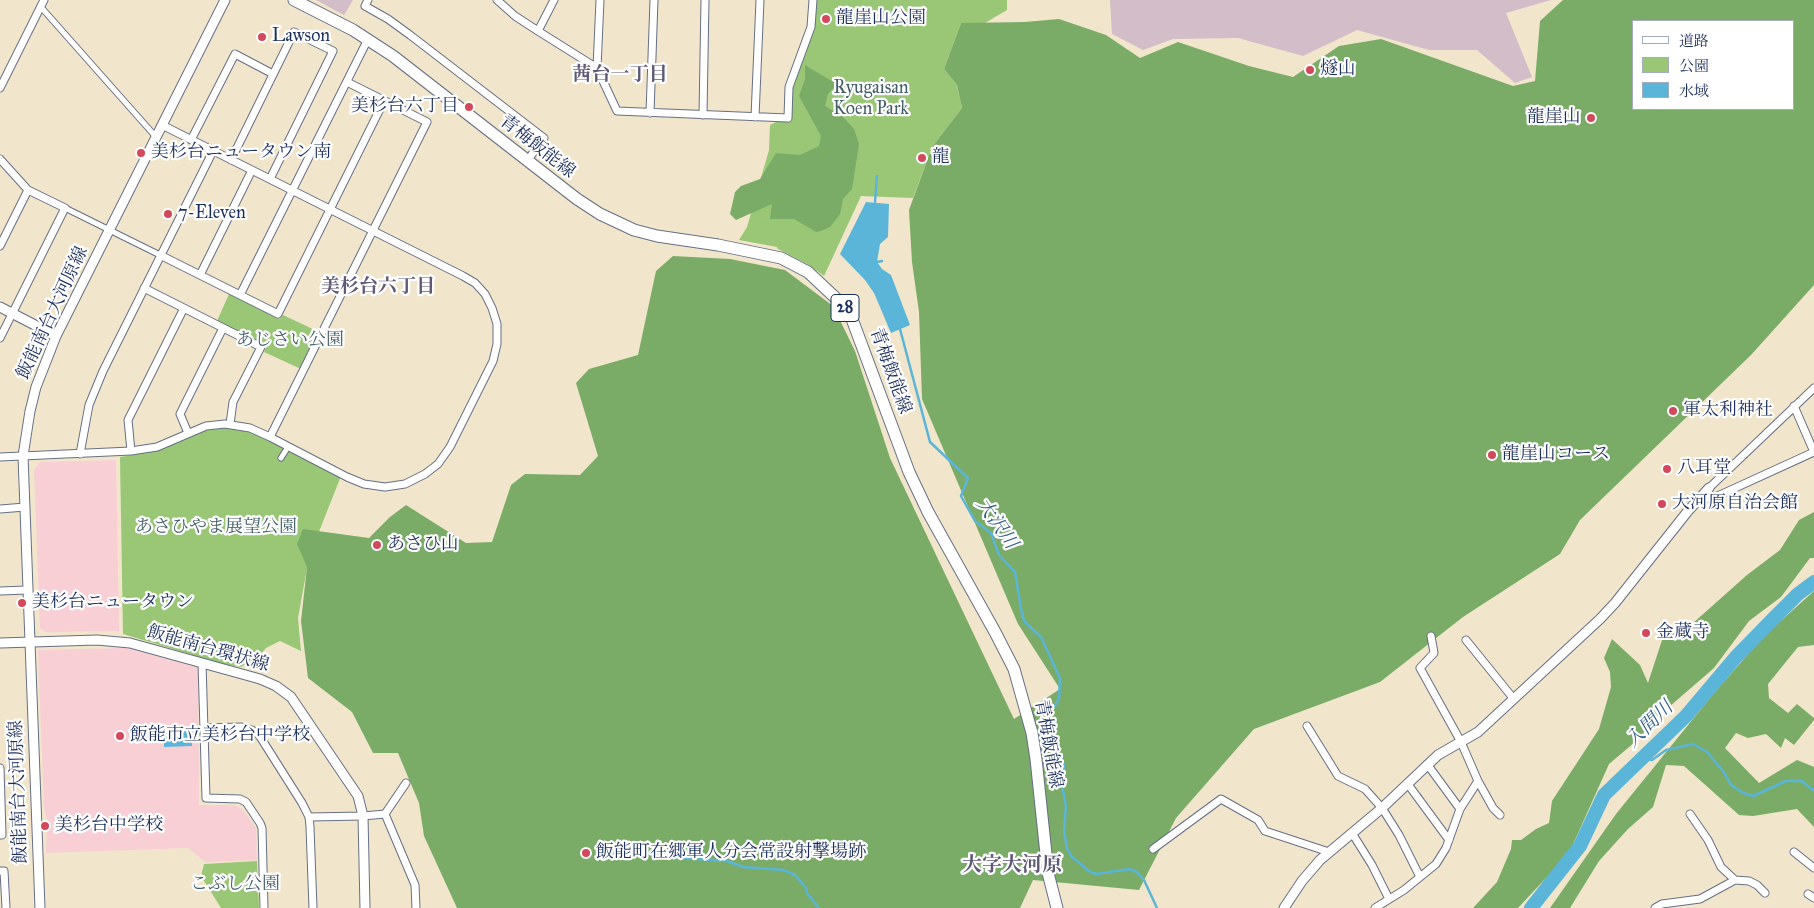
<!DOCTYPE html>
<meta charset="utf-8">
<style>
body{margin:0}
#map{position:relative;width:1814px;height:908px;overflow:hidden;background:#f1e6cb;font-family:"IM FELL Great Primer","Noto Serif JP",serif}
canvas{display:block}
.legend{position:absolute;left:1632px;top:20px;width:162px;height:90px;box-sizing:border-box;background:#fff;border:1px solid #a4acbf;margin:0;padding:6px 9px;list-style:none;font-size:15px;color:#1b2f5e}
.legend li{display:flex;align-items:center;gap:10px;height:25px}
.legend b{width:25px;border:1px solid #a4acbf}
</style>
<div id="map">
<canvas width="1814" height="908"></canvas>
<ul class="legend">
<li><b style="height:6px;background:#fff"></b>道路</li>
<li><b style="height:14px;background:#99c776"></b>公園</li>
<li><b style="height:14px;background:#5ab5d8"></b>水域</li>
</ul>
</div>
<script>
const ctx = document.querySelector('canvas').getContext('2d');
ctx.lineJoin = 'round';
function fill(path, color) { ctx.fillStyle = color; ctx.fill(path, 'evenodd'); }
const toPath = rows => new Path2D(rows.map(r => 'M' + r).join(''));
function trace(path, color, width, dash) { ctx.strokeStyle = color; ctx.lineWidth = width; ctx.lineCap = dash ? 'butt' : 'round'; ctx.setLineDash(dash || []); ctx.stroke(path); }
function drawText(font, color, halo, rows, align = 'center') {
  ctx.font = font + ' "IM FELL Great Primer","Noto Serif JP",serif'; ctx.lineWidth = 4.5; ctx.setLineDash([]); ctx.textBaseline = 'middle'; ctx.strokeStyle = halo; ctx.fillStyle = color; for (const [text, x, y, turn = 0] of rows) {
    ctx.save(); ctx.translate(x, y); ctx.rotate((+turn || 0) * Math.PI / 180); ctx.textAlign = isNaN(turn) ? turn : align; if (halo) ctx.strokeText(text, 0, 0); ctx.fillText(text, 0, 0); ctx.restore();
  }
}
fill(toPath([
 [116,460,119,631,45,632,40,628,34,470,40,462],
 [127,648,198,668,199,805,234,805,243,810,256,828,257,860,205,862,188,848,46,853,47,820,44,807,38,650]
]), '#f7cfd5');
fill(toPath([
 [316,0,353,0,344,15],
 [1110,0,1551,0,1506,13,1532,77,1515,83,1477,50,1429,50,1357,30,1303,56,1238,38,1173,39,1143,50,1112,34]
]), '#d2bdc8');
fill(toPath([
 [816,0,1007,0,1007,10,985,23,961,23,944,69,957,85,962,108,932,147,913,198,861,196,824,276,809,265,778,249,777,247,739,240,747,227,769,150,770,125,778,121,791,121,793,85,815,24],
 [229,294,280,319,283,315,319,332,301,369,264,352,267,345,217,321],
 [213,428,227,428,247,431,262,437,341,476,309,557,298,618,301,651,280,641,266,648,259,656,241,667,223,664,123,634,120,457,149,452,168,446,204,430],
 [257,861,259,908,221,908,201,876,204,864]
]), '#99c776');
fill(toPath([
 [1563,0,1814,0,1814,285,1751,355,1580,520,1560,554,1463,617,1380,682,1254,729,1176,818,1139,890,1033,880,1020,908,457,908,424,836,419,803,398,753,373,753,352,712,308,678,301,621,307,567,297,544,303,529,369,538,390,517,406,505,466,543,492,542,511,485,525,474,580,475,598,456,576,383,589,369,638,355,656,271,673,256,730,259,785,270,833,306,855,351,890,458,1014,719,1060,689,1018,624,922,399,919,312,912,262,909,210,932,147,962,108,957,85,944,69,961,23,1025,22,1059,19,1106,35,1140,58,1178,42,1249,66,1293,77,1339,46,1381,39,1513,86,1535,81,1540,21],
 [1633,21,1793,21,1793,109,1633,109],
 [805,65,835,83,835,86,828,94,825,106,843,117,854,129,859,144,852,189,843,199,840,214,830,227,821,231,816,232,794,219,770,219,772,204,736,220,730,214,735,192,741,186,760,179,776,153,800,155,819,146,821,136,799,96,805,79],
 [1814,512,1814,558,1810,558,1781,597,1749,621,1714,668,1662,713,1635,742,1609,764,1566,860,1546,878,1518,908,1473,908,1497,882,1511,849,1512,840,1521,840,1536,829,1549,823,1552,801,1599,729,1611,687,1610,672,1604,658,1612,639,1640,665,1648,683,1664,634,1683,632,1747,575,1780,550,1799,520],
 [1814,591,1814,645,1798,647,1768,684,1769,698,1788,713,1797,704,1814,718,1814,720,1794,745,1785,738,1781,748,1766,734,1748,738,1736,733,1725,748,1759,783,1797,760,1814,767,1814,827,1797,809,1753,816,1739,815,1684,766,1666,765,1653,807,1628,829,1599,861,1570,908,1550,908,1616,814,1714,693,1765,635]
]), '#7aac67');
fill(toPath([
 [866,202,889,204,888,237,880,244,877,262,882,269,891,275,910,325,891,333,874,293,865,280,840,254],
 [164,731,192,731,192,746,164,747]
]), '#5ab5d8');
trace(toPath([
 [875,202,877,176],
 [877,262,882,261],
 [900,329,930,442,968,478,961,496,975,521,991,533,999,555,1015,572,1021,609,1024,621,1041,637,1060,678,1059,699,1047,717,1044,731,1047,743,1052,750,1061,758,1064,765,1062,786,1066,806,1064,831,1067,848,1071,856,1089,871,1096,874,1130,869,1137,872,1144,880,1157,908],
 [1643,758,1652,760,1666,750,1693,744,1707,752,1723,771,1731,785,1743,793,1753,796,1786,781,1802,781,1814,791],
 [611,855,650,854,667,857,727,861,743,867,783,870,795,875,806,888,807,893,819,908]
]), '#5ab5d8', 2.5);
trace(toPath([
 [1531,908,1580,846,1604,795,1686,716,1735,658,1774,618,1798,594,1814,582]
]), '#5ab5d8', 14);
const pedestrian = toPath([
 [40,6,156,137],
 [65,208,160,255],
 [281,458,288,447]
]);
const minor = toPath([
 [368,0,365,6,388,19,410,35,544,138,527,161],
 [497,0,515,16,538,31,554,0],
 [538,31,597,68,600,0],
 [597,68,617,111,788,118,789,87,811,27,813,0],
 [0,88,44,0],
 [650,113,654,0],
 [703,115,705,0],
 [755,117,760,0],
 [162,125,463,276,475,283,485,294,492,308,497,324,497,344,493,361,450,447,438,464,425,474,405,484,385,487,364,484,347,477,270,437],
 [191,140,235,54,273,74],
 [0,159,28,190,65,208,0,338],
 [231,160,294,32,333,51,270,179],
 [0,246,28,190],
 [160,255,278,314,384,101],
 [200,275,252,170],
 [144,288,261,347,233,402,230,424],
 [240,295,368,39],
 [188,433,180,414,223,328],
 [131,451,128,420,184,308],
 [80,454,89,405,103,371,213,151],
 [0,457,131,451,157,447,206,426,225,424,250,428,270,437,427,122,347,82],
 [1709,488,1814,388],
 [1701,497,1711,499,1814,452,1794,406],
 [0,509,25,507],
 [0,591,27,590],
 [1466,640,1513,698],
 [202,663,206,798,240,799,246,802,260,823,262,828,264,908],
 [1307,726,1338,776,1365,789,1382,808,1399,835,1420,877],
 [203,728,242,727,252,730,259,735,302,803,309,817,310,827,313,908],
 [1427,764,1460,809],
 [0,768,2,835,0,835],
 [1478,781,1493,808,1500,815],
 [1407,783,1449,840],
 [385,814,415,885,416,908],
 [1690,814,1708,840,1721,867,1735,880],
 [309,817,363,816,385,814,406,783],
 [1352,833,1372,865,1389,899],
 [1153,849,1221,799,1258,820,1265,831,1329,852],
 [1794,852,1814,868],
 [0,871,4,871,6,908],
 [1808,894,1814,898],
 [1375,908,1404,890,1436,864,1446,848,1460,809,1478,781,1461,742,1420,668,1434,653,1431,636],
 [1655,908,1662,904,1700,899,1735,880,1749,881,1757,885,1765,893]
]);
const tertiary = toPath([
 [0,307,56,336],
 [0,643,97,640,130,643,260,679,276,686,291,697,358,796,363,816,365,908],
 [40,908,23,456,30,411,36,387,56,336,225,0],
 [1284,908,1302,881,1320,860,1382,808,1438,755,1478,732,1600,619,1615,603,1688,511,1709,488]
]);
const primary = toPath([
 [294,0,353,30,393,56,577,199,600,214,634,230,657,236,718,245,781,258,808,272,841,303,852,319,909,472,928,512,995,632,1014,669,1032,733,1036,759,1048,873,1057,908]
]);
trace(pedestrian, '#666f84', 7);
trace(minor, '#666f84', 9);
trace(tertiary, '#666f84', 11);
trace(primary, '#666f84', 13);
trace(pedestrian, '#fff', 5);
trace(minor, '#fff', 7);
trace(tertiary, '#fff', 9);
trace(primary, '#fff', 11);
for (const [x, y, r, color] of [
 [826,19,5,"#d1495b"],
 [262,37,5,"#d1495b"],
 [1310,70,5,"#d1495b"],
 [469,107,5,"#d1495b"],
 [1591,118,5,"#d1495b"],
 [141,153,5,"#d1495b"],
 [922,158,5,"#d1495b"],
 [168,214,5,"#d1495b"],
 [1673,411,5,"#d1495b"],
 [1492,455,5,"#d1495b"],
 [1667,469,5,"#d1495b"],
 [1662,504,5,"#d1495b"],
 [377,545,5,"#d1495b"],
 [22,603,5,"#d1495b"],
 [1646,633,5,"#d1495b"],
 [120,736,5,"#d1495b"],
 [45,826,5,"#d1495b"],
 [586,853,5,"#d1495b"]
]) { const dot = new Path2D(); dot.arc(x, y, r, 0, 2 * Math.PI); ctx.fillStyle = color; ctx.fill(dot); trace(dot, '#fff', 2); }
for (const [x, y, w] of [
 [845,308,28]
]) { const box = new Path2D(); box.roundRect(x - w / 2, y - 13.5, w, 27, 4); ctx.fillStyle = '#fff'; ctx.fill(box); trace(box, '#1b2f5e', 1); }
drawText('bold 16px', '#1b2f5e', null, [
 ["28",845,308]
]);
drawText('18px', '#1b2f5e', '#fff', [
 ["龍崖山公園",836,19],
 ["Lawson",272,37],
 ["燧山",1320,70],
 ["美杉台六丁目",459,107,"right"],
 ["龍崖山",1581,118,"right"],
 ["美杉台ニュータウン南",151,153],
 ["龍",932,158],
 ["7-Eleven",178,214],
 ["軍太利神社",1683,411],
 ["龍崖山コース",1502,455],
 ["八耳堂",1677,469],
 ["大河原自治会館",1672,504],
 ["あさひ山",387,545],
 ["美杉台ニュータウン",32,603],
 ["金蔵寺",1656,633],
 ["飯能市立美杉台中学校",130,736],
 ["美杉台中学校",55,826],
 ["飯能町在郷軍人分会常設射撃場跡",596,853]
], 'left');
drawText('18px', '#415d65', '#fff', [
 ["Ryugaisan",871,89],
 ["Koen Park",871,110],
 ["あじさい公園",290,341],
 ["あさひやま展望公園",216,528],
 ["こぶし公園",235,885]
]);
drawText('18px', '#1b2f5e', '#fff', [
 ["青梅飯能線",537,147,38],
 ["飯能南台大河原線",53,313,-65],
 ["青梅飯能線",890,371,70],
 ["飯能南台環状線",208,649,16],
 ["青梅飯能線",1048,744,80],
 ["飯能南台大河原線",19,792,-92]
]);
drawText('bold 19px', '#5f5976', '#fff', [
 ["茜台一丁目",620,75],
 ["美杉台六丁目",378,287]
]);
drawText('italic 19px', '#315e89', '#fff', [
 ["大沢川",996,524,55],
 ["入間川",1650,725,-44]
]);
drawText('bold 20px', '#5f5976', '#fff', [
 ["大字大河原",1012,866]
]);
</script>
